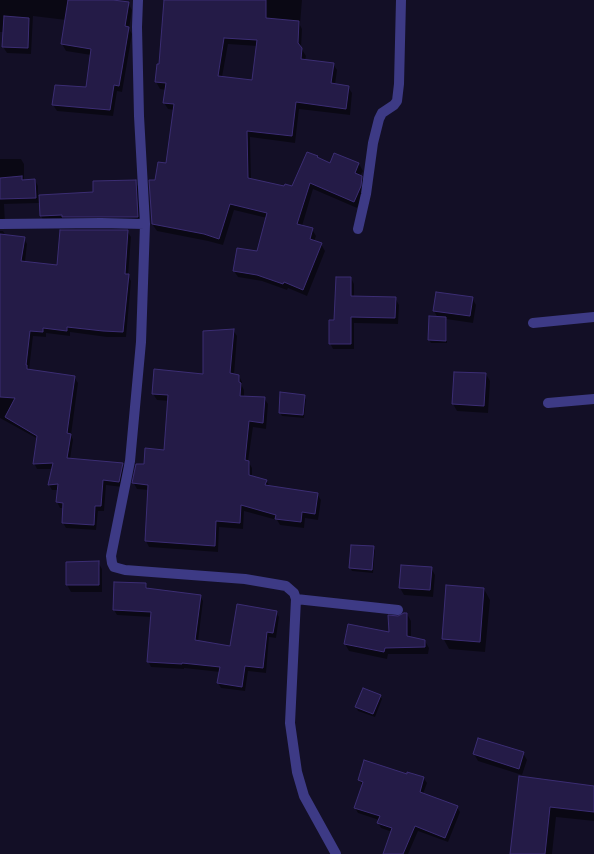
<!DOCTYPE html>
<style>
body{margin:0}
canvas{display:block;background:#130f26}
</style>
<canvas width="594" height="854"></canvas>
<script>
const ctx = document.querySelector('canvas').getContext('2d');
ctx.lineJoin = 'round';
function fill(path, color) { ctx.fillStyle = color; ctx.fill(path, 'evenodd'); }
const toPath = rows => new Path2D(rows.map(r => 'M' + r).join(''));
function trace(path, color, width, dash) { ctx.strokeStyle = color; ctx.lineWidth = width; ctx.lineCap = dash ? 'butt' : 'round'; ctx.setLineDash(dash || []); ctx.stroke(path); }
fill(toPath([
 [0,0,114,0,113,1,128,3,132,10,129,29,132,34,122,92,117,91,113,116,57,111,53,105,87,88,91,55,66,51,62,44,66,20,33,16,31,54,7,53,3,47,4,32,0,32],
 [165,0,302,0,300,25,302,29,301,48,306,56,305,60,333,64,337,70,335,85,348,87,352,93,350,115,299,109,295,143,250,137,251,179,285,187,292,187,307,153,330,164,335,154,359,164,363,171,360,176,365,183,364,193,357,208,313,189,302,226,312,229,316,236,314,241,321,244,325,251,307,296,288,288,287,290,262,281,238,277,234,271,258,252,267,218,234,210,223,245,208,241,157,231,152,224,156,180,167,164,174,110,168,109,164,103,166,90,160,89,156,82,160,65],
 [228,44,257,46,252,81,222,77],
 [0,159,21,159,24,164,24,180,35,180,38,186,38,196,94,193,135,181,139,188,141,224,45,223,41,216,40,203,4,204,5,223,0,224],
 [0,231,3,231,6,236,24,238,27,244,25,262,58,266,127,231,131,237,128,276,131,281,126,337,107,337,70,332,70,336,46,333,46,337,33,336,29,370,74,377,78,383,71,435,73,440,70,459,122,464,126,469,122,487,106,485,104,511,98,511,96,530,66,528,63,523,64,508,60,508,57,502,58,490,52,490,49,485,53,469,37,469,34,463,38,439,0,418],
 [351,278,354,284,354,297,395,298,399,305,398,324,354,323,354,349,333,349,330,343,335,321],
 [472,298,476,305,473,323,446,319,447,321,447,343,431,343,429,340,438,318,434,311],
 [233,330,237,336,234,375,239,376,242,382,242,386,244,390,244,398,264,398,268,404,266,429,253,427,248,461,252,468,252,476,266,480,270,487,317,494,321,500,318,520,305,518,304,528,280,525,277,520,244,511,243,529,219,527,218,552,149,547,146,541,149,490,137,489,133,482,145,465,165,451,169,401,157,400,153,394,204,375],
 [486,374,490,381,488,413,457,411,453,404],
 [304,396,306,400,304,418,282,416,280,413],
 [373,547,375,550,373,573,352,571,350,568],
 [98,562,102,569,102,592,71,592,67,585],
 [431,568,435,575,433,597,404,595,400,588],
 [115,583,146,584,149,590,200,596,203,601,198,641,230,648,276,612,279,617,276,638,269,637,266,673,248,671,245,691,221,688,218,683,220,672,184,668,184,669,151,667,148,661,151,617,117,615,114,610],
 [484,589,490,600,485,652,449,649,443,638],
 [407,614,411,621,411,638,425,641,429,648,428,654,388,654,387,659,349,651,345,644,390,633,398,617],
 [380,696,382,699,375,717,358,711,356,707],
 [523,753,527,760,522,775,478,761,474,754],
 [407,775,423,777,427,783,423,794,457,807,460,812,448,842,418,831,408,854,384,854,392,832,381,828,378,823,379,820,358,813,355,808,362,785,359,780],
 [520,777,594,787,594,821,556,817,552,854,511,854]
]), '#0007');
const building = toPath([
 [68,0,113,0,129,2,125,26,129,27,122,69,119,86,114,85,110,110,52,105,55,85,86,87,91,49,61,44,68,0],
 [164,0,266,0,266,18,299,21,298,43,302,48,301,59,334,63,331,83,349,86,346,109,296,102,292,136,247,131,248,178,284,186,285,184,292,186,307,152,318,156,317,157,330,163,334,153,359,163,355,173,362,176,361,186,354,202,310,183,297,224,313,228,310,239,322,243,303,290,284,282,283,284,257,275,233,271,237,248,257,251,267,213,230,204,219,239,204,234,152,224,149,180,155,180,158,162,166,163,174,104,163,103,166,83,155,82,157,64,159,64,164,0],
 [224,38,257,40,252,80,218,76,224,38],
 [4,16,29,18,28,48,2,47,4,16],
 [22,176,22,180,35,179,36,198,0,199,0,178,22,176],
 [136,180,138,217,62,217,62,215,40,216,39,195,93,192,93,181,136,180],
 [60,230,128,230,125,274,129,274,123,332,103,331,67,327,67,331,43,328,43,332,30,331,26,365,27,365,27,369,75,376,67,433,71,434,67,458,123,463,119,482,103,480,101,506,95,506,94,525,62,523,63,503,56,502,58,484,48,485,53,463,33,464,37,436,5,417,15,398,0,397,0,234,25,237,21,261,57,265,60,230],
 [336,277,351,277,351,296,396,297,395,318,351,317,351,344,329,344,329,320,334,320,336,277],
 [436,292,473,297,470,316,433,311,436,292],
 [429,316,446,317,446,341,428,340,429,316],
 [234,329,230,373,239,375,239,382,241,383,240,396,265,397,263,423,249,421,245,460,249,461,249,475,267,480,265,485,318,493,315,514,302,512,301,522,275,519,276,515,241,505,240,523,216,521,215,546,145,541,148,485,132,483,136,464,144,464,145,448,164,450,168,395,152,394,154,369,203,374,203,331,234,329],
 [454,372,486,373,484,406,452,404,454,372],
 [280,392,305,395,303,415,279,413,280,392],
 [351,545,374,546,372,570,349,568,351,545],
 [99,561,99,585,66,585,66,562,99,561],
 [401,565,432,567,430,590,399,588,401,565],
 [114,582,146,583,146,588,201,595,195,640,230,646,237,604,277,611,273,633,267,632,263,668,245,666,242,687,217,683,220,667,182,663,182,664,147,662,151,612,113,610,114,582],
 [446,585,484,588,480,642,442,639,446,585],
 [404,613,407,613,407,636,425,640,425,647,385,648,384,652,344,644,348,624,389,632,388,615,398,616,404,613],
 [363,688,381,695,373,714,355,707,363,688],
 [478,738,524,752,519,769,473,754,478,738],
 [364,760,407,774,407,772,424,777,420,792,458,806,445,838,415,826,403,854,383,854,392,828,377,823,380,816,354,808,363,782,358,780,364,760],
 [519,776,594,786,594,812,550,807,545,854,510,854,519,776]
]);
fill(building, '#241b47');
trace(building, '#3b2d73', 1);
trace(toPath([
 [138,0,137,27,139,116,145,224,141,342,130,461,111,556,112,563,114,567,125,570,245,579,286,586,294,593,296,599,290,723,297,772,304,796,336,854],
 [0,224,101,223,145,224],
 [358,229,366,194,373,143,379,119,382,113,394,105,397,101,399,84,401,0],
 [533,323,594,317],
 [548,403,594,399],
 [296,599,398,610]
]), '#3d3a85', 10);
</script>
